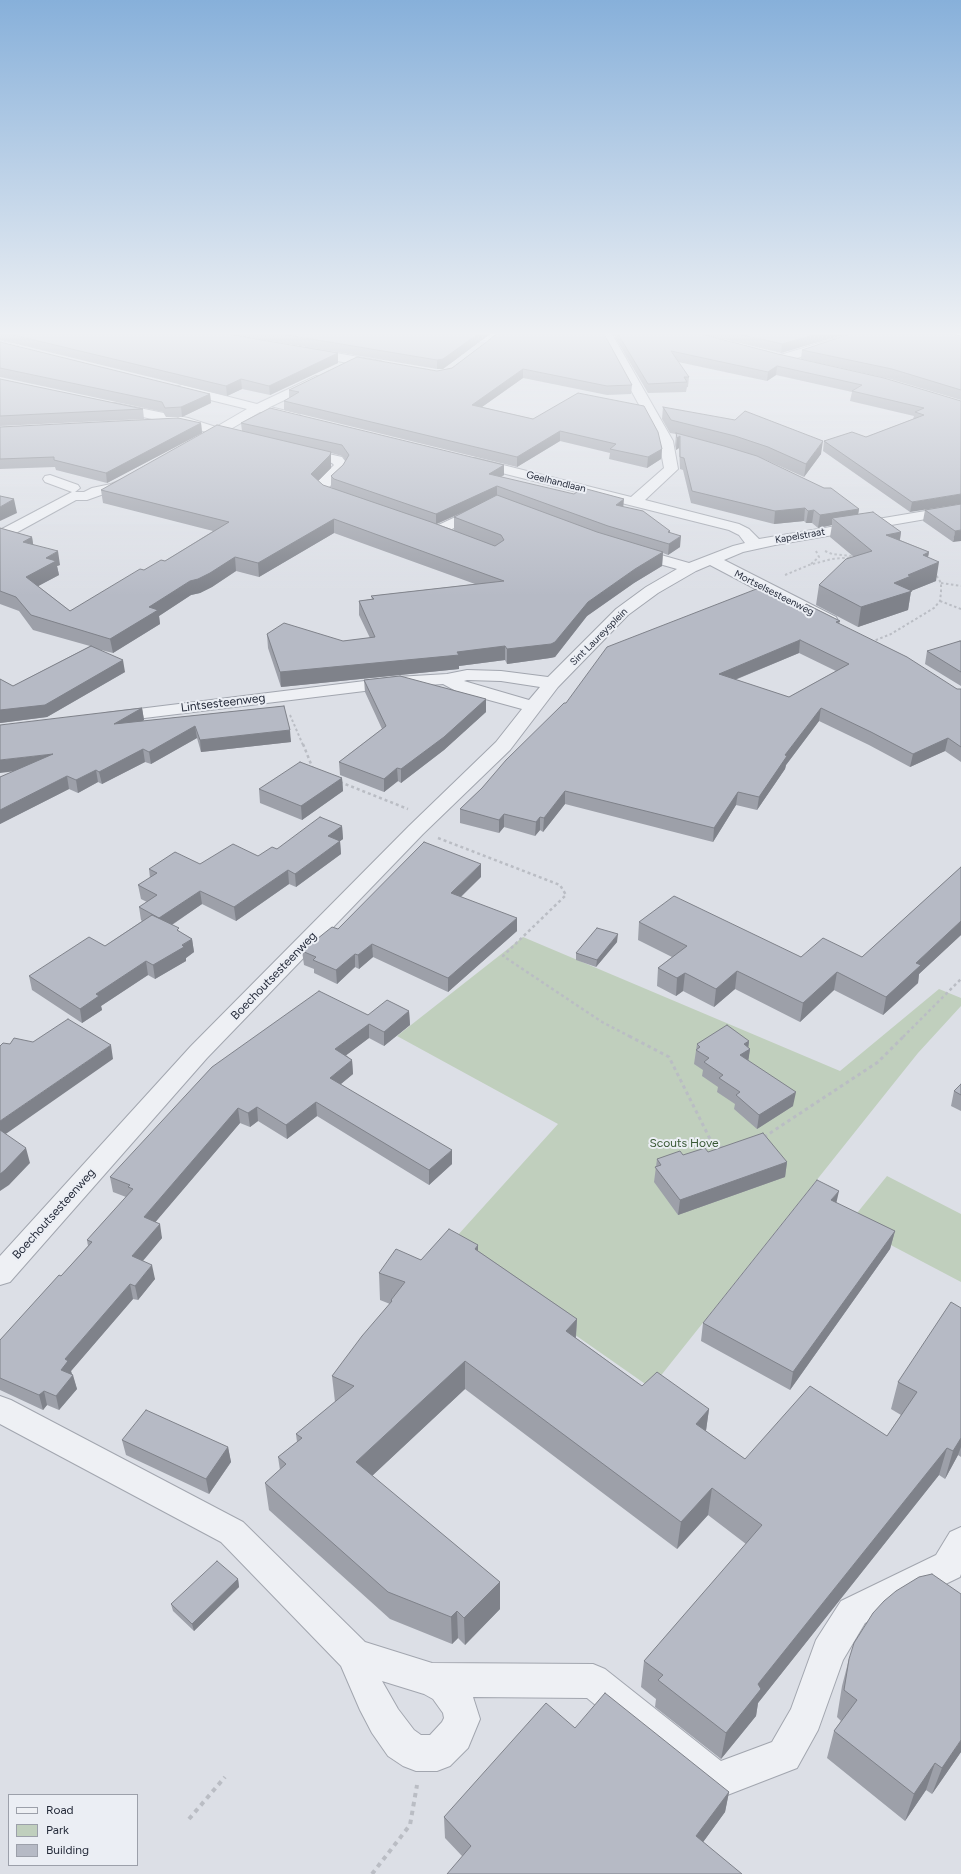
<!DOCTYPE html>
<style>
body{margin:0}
#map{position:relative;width:961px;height:1874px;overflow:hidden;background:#dcdfe6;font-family:Figtree,sans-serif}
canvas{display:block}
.legend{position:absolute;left:8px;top:1794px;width:130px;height:72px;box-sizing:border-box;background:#ebeef4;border:1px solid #9ca0aa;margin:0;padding:5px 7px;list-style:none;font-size:12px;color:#262c3b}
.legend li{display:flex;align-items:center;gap:8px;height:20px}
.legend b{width:20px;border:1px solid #9ca0aa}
</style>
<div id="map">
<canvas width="961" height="1874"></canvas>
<ul class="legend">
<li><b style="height:5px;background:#eef0f4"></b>Road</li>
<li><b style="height:11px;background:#c0cfbd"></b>Park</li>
<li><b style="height:11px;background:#b6bac5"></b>Building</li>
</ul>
</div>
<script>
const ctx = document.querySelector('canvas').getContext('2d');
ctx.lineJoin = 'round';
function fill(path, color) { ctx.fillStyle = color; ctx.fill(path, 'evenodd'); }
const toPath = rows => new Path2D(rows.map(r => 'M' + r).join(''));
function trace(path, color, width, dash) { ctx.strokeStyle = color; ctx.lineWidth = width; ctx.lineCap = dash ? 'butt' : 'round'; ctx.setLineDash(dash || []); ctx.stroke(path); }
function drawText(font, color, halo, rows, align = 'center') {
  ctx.font = font + ' Figtree,sans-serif'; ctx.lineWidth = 4; ctx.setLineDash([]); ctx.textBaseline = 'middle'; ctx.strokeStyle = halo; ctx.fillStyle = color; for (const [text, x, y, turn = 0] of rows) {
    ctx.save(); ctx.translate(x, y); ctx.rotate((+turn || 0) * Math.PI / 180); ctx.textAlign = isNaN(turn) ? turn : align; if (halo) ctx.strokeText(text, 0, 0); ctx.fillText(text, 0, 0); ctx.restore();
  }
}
fill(toPath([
 [523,937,840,1071,939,989,961,998,961,1006,918,1053,890,1088,651,1388,448,1246,558,1124,397,1036],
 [887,1176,961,1214,961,1282,849,1223]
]), '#c0cfbd');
const minor = toPath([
 [600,334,612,334,673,441,678,469,645,500,739,524,749,529,759,539,961,505,961,513,775,545,743,552,724,560,836,617,838,621,836,625,830,626,824,625,710,565,696,571,658,593,628,615,558,687,510,750,423,834,207,1058,10,1282,0,1285,0,1256,191,1046,409,826,496,742,522,709,456,691,443,684,397,687,112,722,106,721,103,717,106,713,397,677,447,674,467,670,501,671,548,677,616,609,646,587,677,569,628,555,625,552,628,549,633,547,689,563,733,546,745,543,739,535,729,530,470,465,468,462,470,459,475,458,631,497,664,468,659,441,600,334],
 [467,680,501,681,540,687,529,700,464,681,467,680],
 [849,334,866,334,864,336,785,362,781,363,775,359,777,356,849,334],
 [308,348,381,361,387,365,381,369,304,355,302,352,304,349,308,348],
 [316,376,320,377,322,380,320,383,270,407,299,414,301,417,299,420,294,421,260,412,229,430,244,435,246,438,244,441,239,442,219,436,211,439,206,438,204,435,206,432,187,426,167,426,166,422,110,410,109,407,110,404,115,403,188,418,216,427,247,409,178,392,176,389,178,386,182,385,257,404,316,376],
 [302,448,342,457,348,465,343,474,329,487,334,491,348,496,350,499,348,502,343,503,324,497,315,490,313,487,315,484,334,465,332,463,297,455,295,452,297,449,302,448],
 [50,475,78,485,80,488,75,492,84,492,92,488,111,484,128,477,133,478,135,481,133,484,120,491,101,495,87,500,76,500,5,539,0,541,0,530,72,492,45,482,43,479,45,476,50,475],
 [481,505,486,506,488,509,486,512,442,534,437,536,432,534,429,531,432,528,481,505],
 [0,1396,11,1400,243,1522,365,1642,432,1663,593,1664,605,1669,721,1761,772,1742,791,1709,816,1640,841,1601,936,1555,950,1532,961,1527,961,1574,960,1577,865,1623,843,1660,818,1730,797,1768,717,1799,704,1794,587,1698,473,1697,480,1719,468,1748,450,1766,437,1771,416,1771,403,1766,388,1756,372,1733,360,1710,341,1666,221,1542,0,1424,0,1396],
 [382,1681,424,1694,433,1699,443,1713,444,1718,442,1722,430,1735,421,1735,414,1730,398,1709,382,1681]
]);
trace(minor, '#a2a6af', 2);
trace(toPath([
 [0,341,16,343]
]), '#babdc4', 1.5, [2, 2]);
trace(toPath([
 [825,551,832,554,853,556],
 [811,564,819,557,816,551],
 [785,575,809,565,832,559,855,557],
 [941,583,961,586],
 [940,601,961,609],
 [871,642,891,634,934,608,940,601,941,592,941,583,935,573],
 [290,715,303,745]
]), '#babdc4', 2, [2.5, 2.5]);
trace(toPath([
 [303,744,313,769],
 [340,782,408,809],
 [438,838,560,885,566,895,503,956,602,1022,631,1037],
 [903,1037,961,979]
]), '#babdc4', 2.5, [3, 3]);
trace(toPath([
 [629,1036,669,1057,715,1149,723,1147],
 [764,1137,878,1062,904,1036]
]), '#babdc4', 3, [3.5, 3.5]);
trace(toPath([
 [189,1819,225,1777],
 [372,1874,410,1825,417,1785]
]), '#babdc4', 4, [4.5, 4.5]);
fill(minor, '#eef0f4');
fill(toPath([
 [0,334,227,334,338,353,338,363,270,395,242,389,227,396,0,340],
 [229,334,490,334,443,369,437,369],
 [497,334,632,385,631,394,607,395,523,378,482,407,662,449,661,459,647,468,609,459,610,453,560,441,517,467,284,410,284,401,289,398,289,390,437,371,452,368],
 [613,334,701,334,778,354,961,401,910,512,823,451,824,441,866,437,913,419,914,416,850,401,852,392,776,375,767,381,678,362,689,377,688,387,687,387,686,392,648,393],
 [702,334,845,334,781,353],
 [961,336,961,400,890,379,801,359,802,350],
 [0,342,210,394,211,403,182,417,166,417,163,412,0,377],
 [0,379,143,409,144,419,0,426],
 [663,407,821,454,804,477,766,460,733,449,859,509,858,514,901,532,900,540,929,552,928,557,936,581,911,591,908,610,858,627,816,605,819,585,854,557,830,537,832,525,818,528,812,523,806,523,804,521,774,524,691,503,683,470,680,469,679,448,676,450,675,445,676,434,670,433,662,419],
 [201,423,202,433,107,483,56,470,55,467,0,469,0,427],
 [241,423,504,465,504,475,501,477,624,507,670,531,670,533,680,547,668,555,663,553,662,566,634,583,587,616,555,657,550,658,507,664,505,660,459,666,459,669,281,687,268,648,267,634,343,641,370,638,359,615,359,601,372,599,371,596,475,584,334,533,259,577,236,571,212,587,200,593,191,595,159,616,160,624,113,653,97,649,125,672,47,717,0,723,0,679,13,686,90,646,33,630,19,611,0,604,0,528,32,537,33,544,60,565,57,566,59,575,38,586,70,611,144,570,165,561,213,531,103,503,101,490,242,431],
 [331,453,342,456,346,461,343,465,331,476,331,487,334,489,323,485,318,481,331,468],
 [479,505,454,517,454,530,437,524],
 [961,504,953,542,923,521,925,510],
 [802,608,840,621,839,624,957,689,961,689,961,762,945,751,910,767,869,745,819,721,786,765,785,769,757,810,736,805,713,842,565,804,543,832,540,830,535,836,504,827,499,833,460,823,460,809,482,788,566,703],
 [799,653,836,671,789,697,735,680],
 [961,641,961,686,925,664,927,651],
 [364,680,486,699,486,712,444,750,401,783,398,781,384,792,340,775,339,762,382,729,365,692],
 [284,706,291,742,201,752,197,738,151,764,145,762,102,784,98,782,78,793,69,789,0,824,0,777,14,771,142,708,144,720,143,721],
 [342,778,343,791,302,820,260,803,259,789],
 [342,826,343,839,340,841,341,854,296,887,289,884,236,921,202,904,172,925,180,932,192,939,194,952,186,958,186,961,155,979,148,975,101,1006,102,1010,82,1023,32,990,29,976,105,946,142,921,141,920,139,907,147,902,141,899,138,885,150,878,149,869,200,864,258,856,277,849],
 [961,867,961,935,919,974,918,983,883,1015,834,990,800,1022,735,989,714,1007,683,991,676,996,657,986,658,968,672,957,638,940,639,922,801,957,862,957],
 [481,877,461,897,517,931,448,992,373,957,359,969,355,967,337,984,314,973,314,969,304,965,302,951,338,929],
 [617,942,596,967,576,960,576,953],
 [409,1011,410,1025,384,1046,369,1038,346,1055,352,1060,353,1074,341,1084,452,1164,429,1185,317,1116,287,1139,258,1121,250,1127,240,1123,155,1222,162,1238,143,1261,155,1279,138,1300,133,1299,71,1371,77,1389,59,1410,47,1405,43,1410,0,1390,0,1340,61,1276,88,1246,87,1240,126,1197,113,1192,110,1177,368,1015],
 [749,1041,748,1048,750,1049,748,1060,793,1106,757,1129,734,1109,735,1104,717,1092,718,1087,702,1076,703,1070,694,1064,697,1044],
 [961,1084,961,1111,951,1106,954,1091],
 [708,1152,787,1162,785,1177,678,1215,654,1182,657,1159],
 [836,1203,895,1231,890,1249,790,1390,701,1341,703,1323],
 [478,1245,478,1251,577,1319,576,1338,642,1386,709,1409,706,1431,745,1459,887,1436,901,1415,891,1409,898,1382,961,1308,961,1457,958,1455,945,1479,939,1475,758,1703,756,1716,721,1759,655,1707,656,1699,641,1687,644,1661,746,1544,708,1515,677,1549,465,1389,372,1476,500,1582,500,1609,465,1645,458,1638,452,1644,390,1619,269,1510,265,1483,280,1470,278,1457,297,1442,296,1434,335,1402,332,1376,390,1304,380,1300,379,1273,421,1260],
 [122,1440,228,1447,231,1462,209,1494,126,1455],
 [238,1579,239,1587,194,1631,173,1611,171,1604],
 [849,1659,961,1752,932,1794,926,1790,905,1821,827,1758,834,1731,841,1721,837,1717,842,1686],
 [575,1728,729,1792,725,1812,703,1842,462,1856,445,1838,444,1817]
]), '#9da0a9');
fill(toPath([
 [478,334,490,334,443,369,437,369,437,360],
 [817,334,845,334,781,353,782,344],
 [338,353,338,363,270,395,269,386],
 [777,366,776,375,767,381,768,372],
 [523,369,523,378,472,414,472,405],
 [241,379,242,389,227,396,226,386],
 [210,394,211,403,182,417,181,407],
 [201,423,202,433,107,483,106,473],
 [560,431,560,441,517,467,517,457],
 [680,436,679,448,676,450,677,438],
 [823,441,821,454,804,477,806,464],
 [662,449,661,459,647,468,648,457],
 [331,452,331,468,312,487,311,474],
 [504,465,504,475,489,484,489,474],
 [497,486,497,497,436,524,436,514],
 [961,494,961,504,910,512,912,502],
 [14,499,17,513,0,521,0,507],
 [624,499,623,510,616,505],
 [805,508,804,521,774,524,775,511],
 [859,509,857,521,832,518,832,525,818,528,820,515],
 [814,510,812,523,806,523,808,511],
 [334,519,334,533,259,577,258,563],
 [961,530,961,541,953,542,955,531],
 [901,532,898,551,886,535],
 [681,536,680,547,668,555,669,544],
 [32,537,34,550,23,542],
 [58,551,60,565,57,566,59,575,29,591,26,577,46,558],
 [663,552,662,566,634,583,587,616,555,657,550,658,507,664,507,649,588,602,635,569],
 [929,552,926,567,939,562,936,581,911,591,908,610,858,627,861,607,894,583,908,575,923,555],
 [235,557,236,571,212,587,200,593,191,595,159,616,160,624,113,653,110,639,149,607,190,581],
 [800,640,799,653,717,687,719,674],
 [505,646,505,660,459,666,459,669,281,687,280,672],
 [123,660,125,672,47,717,0,723,0,710],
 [486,699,486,712,444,750,401,783,401,769],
 [142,708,144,720,116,736,114,724],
 [821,708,819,721,786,765,785,769,757,810,759,797,785,755],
 [195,726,197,738,151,764,149,752],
 [290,730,291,742,201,752,200,740],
 [948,738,945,751,910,767,913,754],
 [143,749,145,762,102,784,99,772],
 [53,754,56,766,0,773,0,760],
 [397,768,398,781,384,792,384,779],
 [96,770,98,782,78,793,76,780],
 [67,776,69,789,0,824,0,810],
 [342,778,343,791,302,820,301,806],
 [565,791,565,804,543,832,544,818],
 [738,792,736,805,713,842,714,828],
 [504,814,504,827,499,833,499,820],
 [540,817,540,830,535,836,536,822],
 [342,826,343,839,329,849,328,836],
 [340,841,341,854,296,887,295,874],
 [481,864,481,877,451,906,451,893],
 [288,870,289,884,236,921,234,907],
 [200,891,202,904,161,932,159,918],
 [517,918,517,931,448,992,448,978],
 [961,921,961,935,919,974,918,983,883,1015,886,997,916,963],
 [618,934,617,942,596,967,597,960],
 [192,939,194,952,186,958,186,961,155,979,153,965],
 [372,944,373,957,359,969,358,955],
 [355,954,355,967,337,984,336,970],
 [146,961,148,975,101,1006,102,1010,82,1023,80,1009,96,994],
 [737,971,735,989,714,1007,716,989],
 [837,972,834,990,800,1022,803,1003],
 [685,973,683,991,676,996,677,978],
 [409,1011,410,1025,384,1046,384,1032],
 [369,1024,369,1038,336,1063,335,1049],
 [749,1041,748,1050,750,1049,748,1063,740,1055,744,1044],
 [111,1045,113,1059,0,1138,0,1121],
 [352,1060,353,1074,331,1092,330,1078],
 [796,1092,793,1106,757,1129,759,1115],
 [316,1102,317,1116,287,1139,286,1125],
 [257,1107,258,1121,250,1127,248,1113],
 [238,1108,240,1123,147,1232,144,1217],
 [26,1148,30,1163,9,1185,0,1191,0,1174],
 [452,1150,452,1164,429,1185,429,1170],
 [787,1162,785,1177,678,1215,680,1200],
 [839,1191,835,1209,831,1200],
 [160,1224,162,1238,135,1270,132,1256],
 [895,1231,890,1249,790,1390,793,1372],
 [478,1245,478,1273,475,1249],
 [152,1265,155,1279,138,1300,135,1286],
 [130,1284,133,1299,71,1371,72,1375,61,1370,65,1359],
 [577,1319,575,1347,566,1331],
 [465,1361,465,1389,358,1489,356,1462],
 [73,1375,77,1389,59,1410,56,1396],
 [44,1391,47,1405,43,1410,39,1395],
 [709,1409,705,1437,696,1424],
 [961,1438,961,1447,958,1455,945,1479,953,1451],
 [228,1447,231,1462,209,1494,206,1479],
 [947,1448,939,1475,758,1703,756,1716,721,1759,726,1733,758,1684],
 [712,1488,708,1515,677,1549,681,1522],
 [238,1579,239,1587,194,1631,192,1624],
 [500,1582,500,1609,465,1645,464,1618],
 [457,1611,458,1638,452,1644,451,1617],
 [961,1740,961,1752,932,1794,942,1768],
 [935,1763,926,1790,905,1821,914,1794],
 [729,1792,725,1812,693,1856,696,1836]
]), '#7f828a');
const building = toPath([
 [9,334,227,334,338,353,269,386,241,379,226,386,9,334],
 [281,334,478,334,443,359,437,360,281,334],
 [497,334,604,334,632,385,607,386,523,369,472,405,533,419,578,393,644,406,658,432,662,449,648,457,610,449,616,444,560,431,517,457,284,401,299,392,289,390,357,357,437,371,452,368,497,334],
 [618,334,701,334,778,354,884,378,961,401,961,494,912,502,824,441,852,432,866,437,924,415,915,412,924,408,852,391,862,385,777,366,768,372,671,351,689,377,684,377,687,382,648,384,618,334],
 [739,334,817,334,782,344,739,334],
 [850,334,952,334,961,336,961,390,892,369,802,350,850,334],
 [0,342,210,394,181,407,165,408,162,402,0,368,0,342],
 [0,379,143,409,0,416,0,379],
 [663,407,735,420,745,411,823,441,806,464,768,447,735,436,671,420,663,407],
 [270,408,504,465,489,474,574,494,583,488,624,499,616,505,643,511,670,531,668,532,681,536,669,544,608,526,497,486,436,514,334,479,331,476,343,465,349,455,342,445,241,423,270,408],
 [178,418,201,423,106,473,54,460,54,457,0,459,0,427,178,418],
 [217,425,331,452,330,455,311,474,323,485,431,522,495,546,504,540,501,535,454,517,497,495,597,532,663,552,635,569,588,602,555,642,551,644,507,649,505,646,457,652,459,655,280,672,267,634,284,623,343,641,375,637,359,601,374,599,371,596,504,581,334,519,258,563,235,557,210,573,198,579,190,581,149,607,158,610,110,639,31,615,16,597,0,591,0,528,32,537,23,542,58,551,46,558,56,561,26,577,70,611,140,569,144,570,161,560,165,561,229,522,101,490,217,425],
 [676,433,724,446,757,456,824,488,831,488,859,509,820,515,814,510,808,511,805,508,775,511,692,491,684,458,680,457,680,436,677,438,676,433],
 [0,496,14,499,0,507,0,496],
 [961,504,961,530,955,531,925,510,961,504],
 [873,512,901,532,886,535,929,552,923,555,939,562,908,575,911,576,894,583,912,591,861,607,819,585,846,559,872,551,832,518,873,512],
 [759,588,802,608,806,604,840,621,836,622,907,657,957,689,961,689,961,747,948,738,913,754,871,732,821,708,785,755,787,756,759,797,738,792,714,828,565,791,544,818,540,817,536,822,504,814,499,820,460,809,482,788,506,760,564,703,566,703,607,647,759,588],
 [800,640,849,664,789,697,719,674,800,640],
 [960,641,961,641,961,672,927,651,960,641],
 [91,646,123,660,45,705,0,710,0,679,13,686,91,646],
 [400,676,486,699,444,737,401,769,397,768,384,779,339,762,386,726,364,680,400,676],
 [284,706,290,730,200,740,195,726,149,752,143,749,99,772,96,770,76,780,67,776,0,810,0,777,53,754,0,760,0,725,142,708,114,724,284,706],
 [300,762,342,778,301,806,259,789,300,762],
 [320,817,342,826,328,836,340,841,295,874,288,870,234,907,200,891,159,918,139,907,157,895,138,885,157,873,149,869,175,852,200,864,233,844,258,856,272,847,277,849,320,817],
 [424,842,481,864,451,893,517,918,448,978,372,944,358,955,355,954,336,970,313,960,316,957,302,951,332,927,338,929,424,842],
 [961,867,961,921,916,963,921,965,886,997,837,972,803,1003,737,971,716,989,685,973,677,978,658,968,687,946,639,922,674,896,801,957,823,938,862,957,961,867],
 [152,915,179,928,177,930,192,939,182,945,184,947,153,965,146,961,96,994,99,996,80,1009,29,976,89,937,105,946,152,915],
 [597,928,618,934,597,960,576,953,597,928],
 [319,991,368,1015,387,1000,409,1011,384,1032,369,1024,335,1049,352,1060,330,1078,452,1150,429,1170,316,1102,286,1125,257,1107,248,1113,238,1108,144,1217,160,1224,132,1256,152,1265,135,1286,130,1284,65,1359,68,1361,61,1370,73,1375,56,1396,44,1391,39,1395,0,1378,0,1340,59,1275,61,1276,92,1242,87,1240,133,1189,128,1187,130,1185,110,1177,212,1067,319,991],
 [68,1019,111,1045,0,1121,0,1046,3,1043,10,1044,14,1038,33,1042,68,1019],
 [727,1025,749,1041,744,1044,750,1049,740,1055,796,1092,759,1115,736,1095,740,1092,719,1078,723,1075,704,1062,709,1058,696,1050,700,1047,697,1044,727,1025],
 [961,1084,961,1095,954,1091,961,1084],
 [0,1130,26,1148,5,1170,0,1174,0,1130],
 [763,1133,787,1162,680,1200,655,1167,661,1165,657,1159,680,1151,683,1155,705,1148,708,1152,763,1133],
 [817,1180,839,1191,831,1200,895,1231,793,1372,703,1323,817,1180],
 [449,1229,478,1245,475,1249,577,1319,566,1331,642,1386,657,1372,709,1409,696,1424,745,1459,810,1386,887,1436,917,1392,898,1382,951,1302,961,1308,961,1438,953,1451,947,1448,758,1684,761,1689,726,1733,658,1680,663,1675,644,1661,762,1525,712,1488,681,1522,465,1361,356,1462,500,1582,464,1618,457,1611,451,1617,388,1592,265,1483,286,1464,278,1457,302,1438,296,1434,354,1386,332,1376,362,1336,392,1301,391,1300,405,1282,379,1273,396,1249,421,1260,449,1229],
 [146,1410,228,1447,206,1479,122,1440,146,1410],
 [217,1561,238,1579,192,1624,171,1604,217,1561],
 [932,1574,961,1594,961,1740,942,1768,935,1763,914,1794,834,1731,857,1700,844,1690,849,1659,854,1643,873,1613,884,1601,896,1591,919,1577,932,1574],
 [605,1693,729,1792,696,1836,742,1874,447,1874,471,1846,444,1817,546,1703,575,1728,605,1693]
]);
fill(building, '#b6bac5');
trace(building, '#7f828a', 1);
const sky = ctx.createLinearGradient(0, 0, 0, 596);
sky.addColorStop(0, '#87b0da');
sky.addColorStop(0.56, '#eff1f4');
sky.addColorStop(1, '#eff1f400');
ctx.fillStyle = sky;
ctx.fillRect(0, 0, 961, 596);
drawText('10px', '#262c3b', '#ebeef4', [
 ["Geelhandlaan",556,482,14],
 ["Kapelstraat",800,536,-10],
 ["Mortselsesteenweg",774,593,27],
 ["Sint Laureysplein",599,637,-45]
]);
drawText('12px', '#262c3b', '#ebeef4', [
 ["Lintsesteenweg",223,703,-7],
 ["Boechoutsesteenweg",274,976,-46],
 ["Boechoutsesteenweg",54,1214,-48]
]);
drawText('12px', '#375733', '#ebeef4', [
 ["Scouts Hove",684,1143]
]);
</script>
